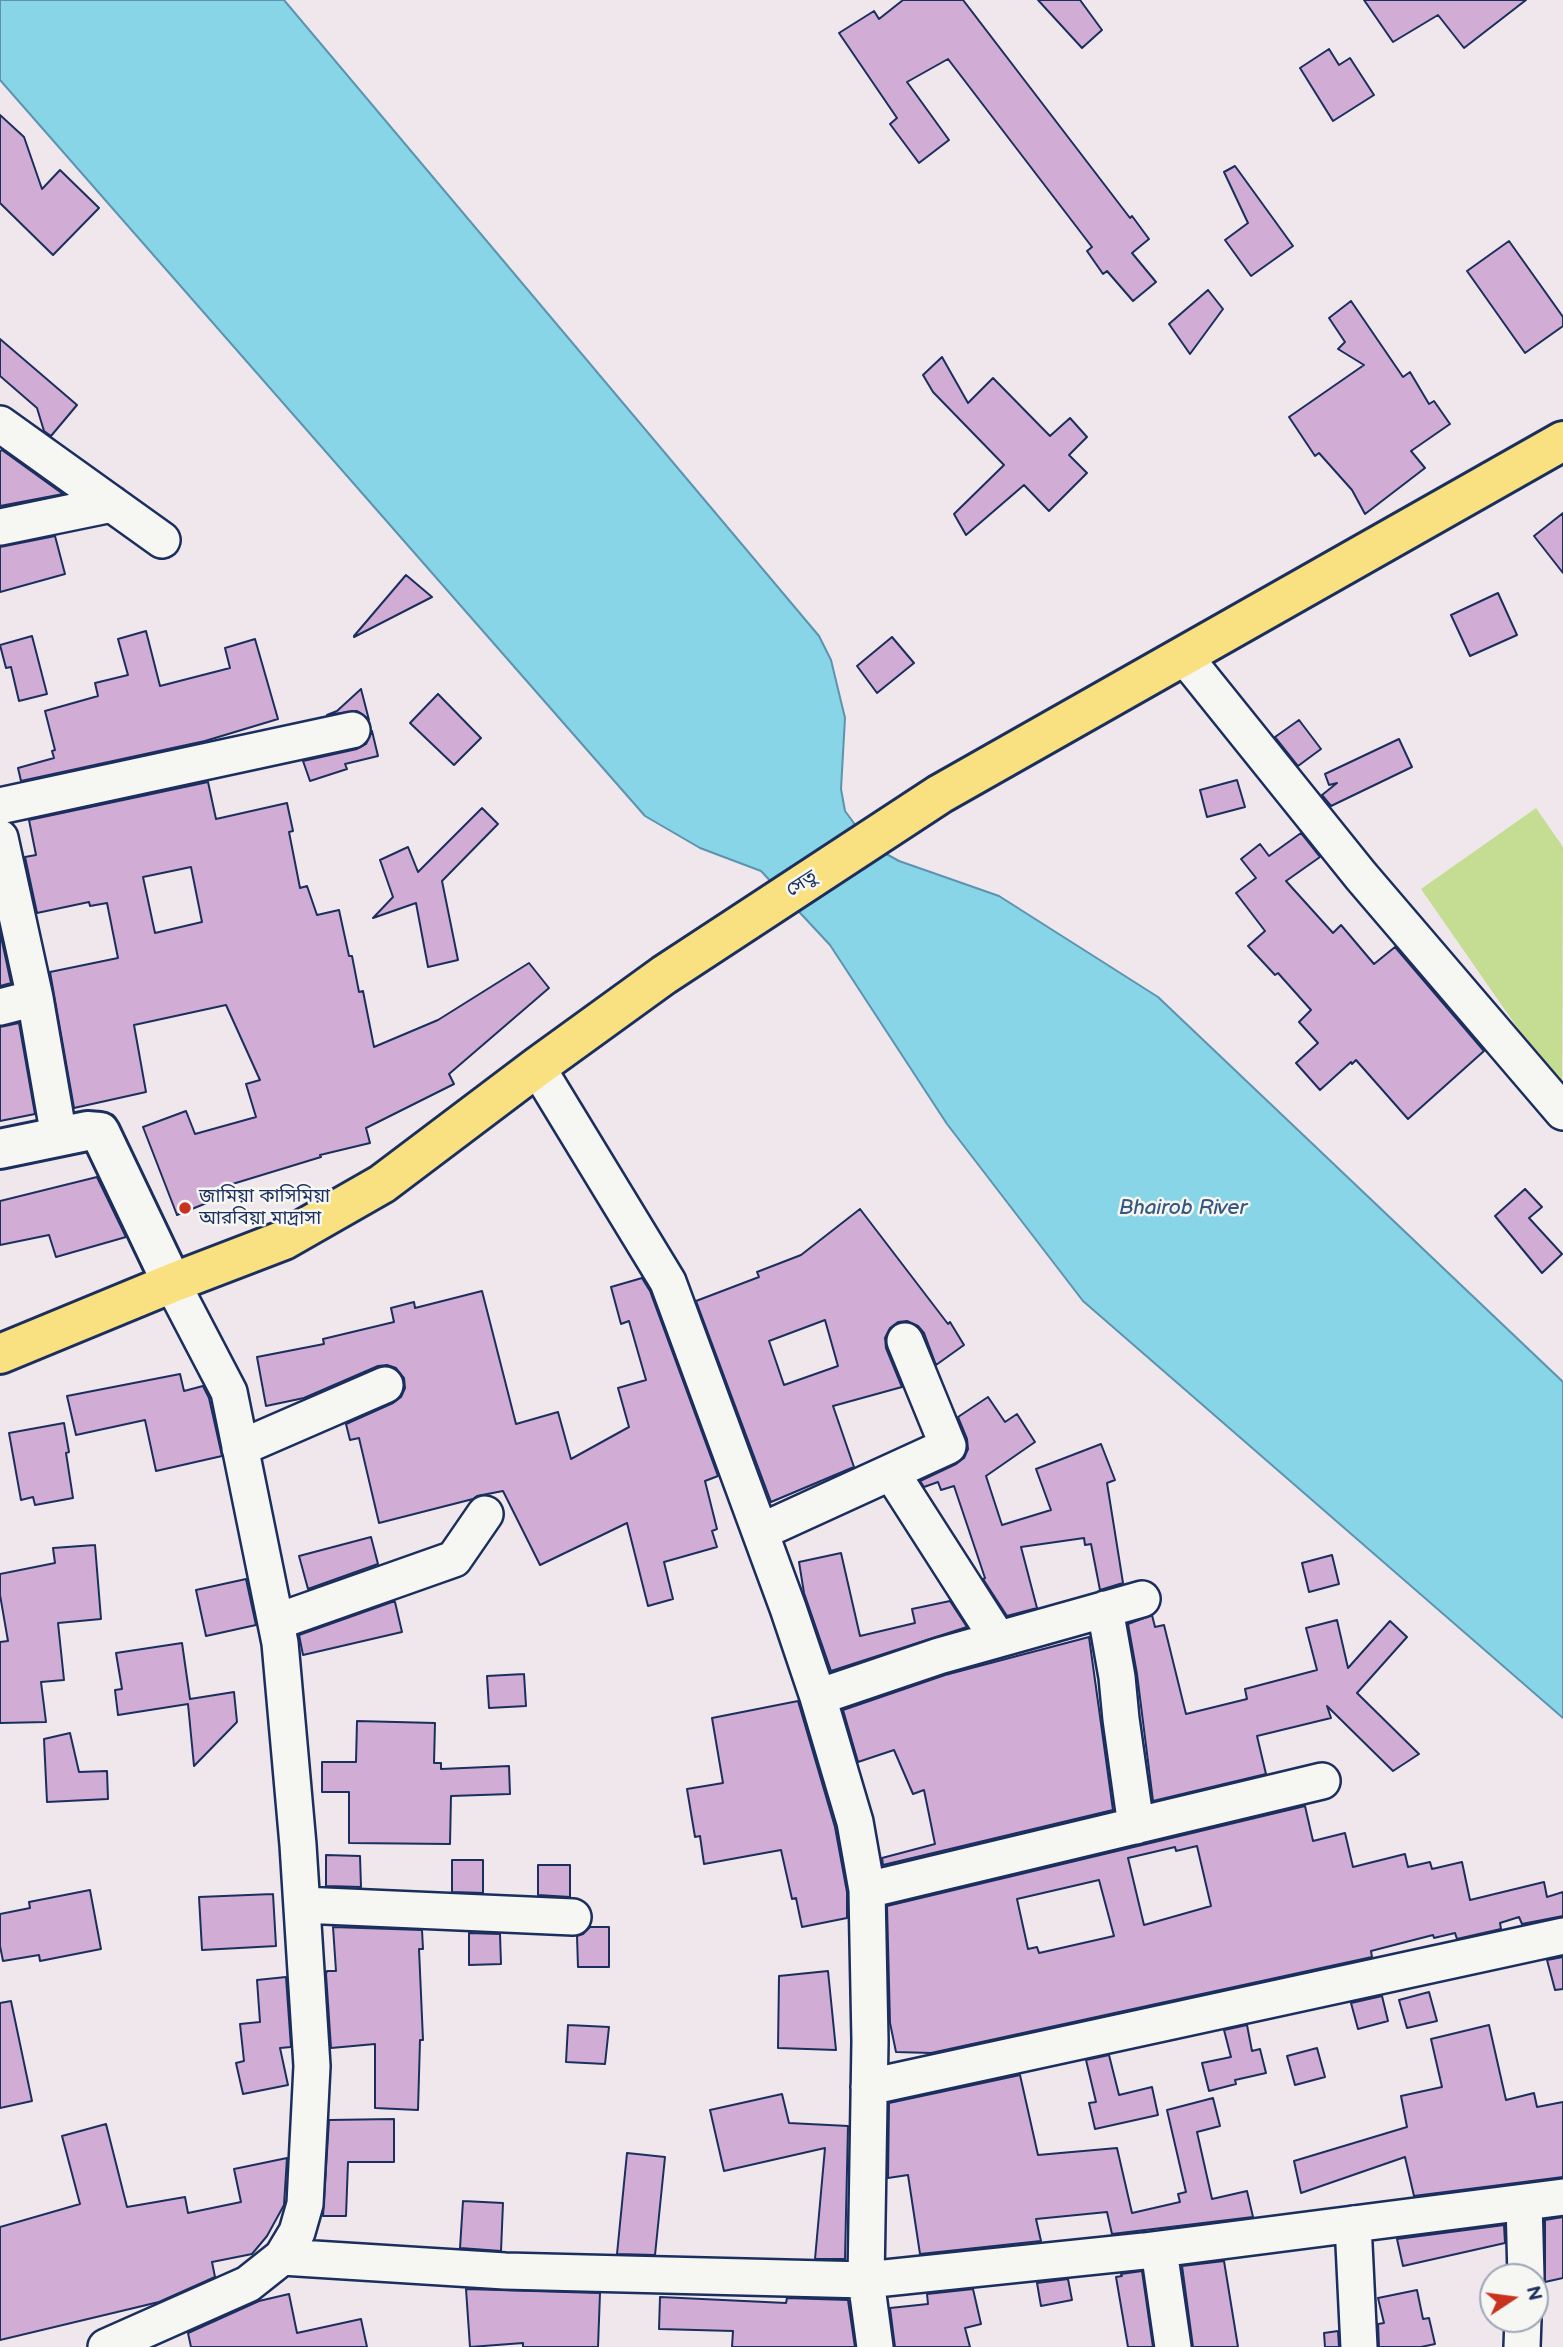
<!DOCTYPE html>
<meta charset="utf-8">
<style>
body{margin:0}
#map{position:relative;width:1563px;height:2347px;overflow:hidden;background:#efe7ec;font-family:"Balsamiq Sans",sans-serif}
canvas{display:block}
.north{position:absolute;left:1479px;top:2263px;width:70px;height:70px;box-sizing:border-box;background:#f6f6f2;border:2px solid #9ea6b7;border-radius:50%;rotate:77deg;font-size:19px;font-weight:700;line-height:28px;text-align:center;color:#1b2f5e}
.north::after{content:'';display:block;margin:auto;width:24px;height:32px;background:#c8321e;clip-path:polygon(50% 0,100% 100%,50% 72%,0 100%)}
</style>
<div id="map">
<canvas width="1563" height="2347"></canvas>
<div class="north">N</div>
</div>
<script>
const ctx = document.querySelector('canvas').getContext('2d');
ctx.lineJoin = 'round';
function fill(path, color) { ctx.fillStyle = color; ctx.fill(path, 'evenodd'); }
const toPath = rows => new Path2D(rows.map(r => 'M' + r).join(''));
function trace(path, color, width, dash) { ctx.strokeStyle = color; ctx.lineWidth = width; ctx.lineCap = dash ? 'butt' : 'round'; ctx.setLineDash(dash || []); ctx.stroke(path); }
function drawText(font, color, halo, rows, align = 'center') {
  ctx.font = font + ' "Balsamiq Sans","Noto Sans Bengali",sans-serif'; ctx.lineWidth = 5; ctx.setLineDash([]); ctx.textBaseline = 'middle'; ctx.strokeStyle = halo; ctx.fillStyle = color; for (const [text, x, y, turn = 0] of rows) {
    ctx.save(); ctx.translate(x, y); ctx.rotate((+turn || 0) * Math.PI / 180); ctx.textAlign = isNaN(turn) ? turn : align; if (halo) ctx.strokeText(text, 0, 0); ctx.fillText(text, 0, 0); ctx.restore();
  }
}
fill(toPath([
 [1536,808,1563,847,1562,1092,1421,889]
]), '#c5dd93');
const water = toPath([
 [0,0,284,0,819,636,831,660,845,718,841,789,845,811,870,845,899,861,999,896,1158,997,1563,1382,1563,1718,1083,1301,947,1124,830,945,761,871,700,848,645,816,0,80,0,0]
]);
fill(water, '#87d5e6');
trace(water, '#5c93b0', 2);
const building = toPath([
 [903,0,963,0,1130,218,1132,216,1149,239,1132,253,1156,282,1133,301,1107,271,1103,274,1087,251,1092,247,948,59,907,82,949,140,919,163,890,124,897,118,839,33,874,11,879,19,903,0],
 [1038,0,1080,0,1102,30,1082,48,1038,0],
 [1364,0,1526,0,1464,48,1438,15,1393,42,1364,0],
 [1329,49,1339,65,1350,58,1374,95,1333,121,1300,68,1329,49],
 [0,115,24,137,42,189,60,170,99,208,53,255,0,203,0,115],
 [1235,166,1293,246,1251,276,1225,240,1248,223,1224,172,1235,166],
 [1509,241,1563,317,1563,326,1525,353,1467,271,1509,241],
 [1208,290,1223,309,1190,354,1169,324,1208,290],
 [1351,301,1403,377,1410,372,1429,404,1434,401,1450,424,1411,451,1425,468,1365,514,1352,490,1319,453,1315,456,1289,417,1364,365,1338,349,1345,342,1329,318,1351,301],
 [0,339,77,405,51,436,44,431,37,408,0,376,0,339],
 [942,357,968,403,993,378,1050,436,1070,418,1087,437,1069,455,1087,473,1049,511,1024,485,966,535,954,514,1004,465,933,392,923,375,942,357],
 [2,450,63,494,0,506,0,451,2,450],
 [1563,513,1563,573,1534,536,1563,513],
 [55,536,65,574,0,592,0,547,55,536],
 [406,575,432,597,354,637,354,636,406,575],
 [1498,593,1517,635,1470,656,1451,615,1498,593],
 [146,631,160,686,230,668,225,648,255,639,278,719,205,741,21,781,18,768,54,758,52,751,55,750,45,711,98,696,95,683,128,675,118,639,146,631],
 [32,636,47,694,19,701,11,667,6,668,0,645,32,636],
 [892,637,914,663,877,693,857,666,892,637],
 [361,689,369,720,357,711,327,715,337,711,361,689],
 [438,694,481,738,454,765,410,723,438,694],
 [1299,720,1321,749,1298,766,1275,737,1299,720],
 [372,731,378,756,345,764,347,769,310,781,303,761,357,749,366,744,372,731],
 [1399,739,1412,767,1331,806,1322,795,1337,783,1329,785,1325,774,1399,739],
 [1237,780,1245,807,1207,817,1200,790,1237,780],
 [208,782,216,819,287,803,293,831,289,832,300,888,307,886,317,915,339,910,349,956,352,956,359,992,363,991,374,1047,438,1020,529,963,549,988,449,1074,454,1084,366,1128,370,1143,320,1155,321,1157,216,1189,219,1198,177,1215,143,1127,186,1111,195,1134,256,1117,246,1084,260,1080,226,1005,134,1025,146,1092,74,1108,50,972,118,958,107,903,90,906,89,902,37,913,25,857,36,855,29,820,208,782],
 [191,867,202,922,155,933,143,877,191,867],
 [482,808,498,824,442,881,458,960,428,967,416,903,373,918,393,897,380,860,408,847,418,872,482,808],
 [1301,833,1320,857,1286,881,1333,933,1341,925,1374,964,1395,947,1484,1051,1408,1119,1356,1060,1352,1064,1351,1062,1320,1090,1296,1063,1318,1043,1299,1022,1311,1010,1278,973,1275,975,1248,946,1265,931,1236,893,1256,878,1241,859,1260,844,1269,856,1301,833],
 [0,932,11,983,0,986,0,932],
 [19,1023,35,1114,0,1121,0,1027,19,1023],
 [97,1177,126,1237,56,1257,49,1235,0,1245,0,1201,97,1177],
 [1525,1189,1542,1207,1529,1218,1562,1254,1542,1273,1495,1216,1525,1189],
 [860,1209,948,1324,950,1322,964,1345,936,1365,924,1333,918,1326,907,1321,898,1322,890,1328,885,1338,886,1348,902,1387,833,1406,854,1467,771,1502,696,1301,759,1277,757,1272,801,1255,860,1209],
 [825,1320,838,1366,784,1385,769,1341,825,1320],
 [642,1278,650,1291,718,1476,705,1481,717,1529,712,1531,717,1547,664,1562,673,1599,648,1606,627,1523,540,1565,503,1491,477,1496,473,1499,379,1523,359,1438,350,1440,346,1424,393,1403,401,1397,405,1388,404,1378,396,1368,387,1365,378,1366,304,1398,266,1406,257,1357,324,1344,323,1339,394,1322,391,1308,414,1302,415,1308,482,1291,516,1424,558,1412,571,1459,629,1427,618,1388,646,1380,629,1321,621,1324,611,1287,642,1278],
 [180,1374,184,1391,203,1386,209,1398,222,1456,156,1471,145,1420,76,1435,67,1396,180,1374],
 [988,1397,1005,1422,1017,1414,1035,1442,986,1476,1002,1525,1051,1510,1036,1469,1101,1444,1115,1480,1107,1483,1123,1583,1100,1590,1091,1544,1085,1545,1084,1538,1021,1547,1037,1608,1007,1616,983,1579,985,1578,954,1486,941,1490,938,1482,924,1487,920,1481,956,1464,964,1458,968,1449,967,1439,958,1417,988,1397],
 [64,1423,69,1452,66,1453,73,1498,35,1505,33,1497,21,1500,9,1433,64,1423],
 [371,1537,378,1564,308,1589,299,1556,371,1537],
 [95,1545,101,1619,58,1623,64,1680,41,1682,46,1722,0,1723,0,1642,8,1641,0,1595,0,1574,55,1563,53,1548,95,1545],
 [841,1553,860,1636,915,1623,912,1609,950,1601,967,1627,831,1671,804,1593,799,1562,841,1553],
 [1332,1555,1339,1584,1309,1592,1302,1563,1332,1555],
 [246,1579,256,1625,206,1636,196,1590,246,1579],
 [392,1602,395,1602,402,1632,303,1655,299,1635,392,1602],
 [1152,1615,1155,1627,1164,1625,1186,1714,1247,1699,1245,1689,1317,1670,1306,1628,1337,1620,1348,1668,1390,1621,1407,1637,1357,1693,1419,1754,1393,1771,1327,1706,1331,1718,1257,1736,1266,1774,1153,1801,1137,1674,1128,1624,1152,1615],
 [1089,1637,1113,1810,883,1865,882,1858,935,1844,924,1790,913,1794,894,1750,858,1762,843,1710,945,1675,1089,1637],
 [182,1643,190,1699,234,1692,237,1722,194,1766,188,1704,118,1715,115,1690,122,1689,116,1653,182,1643],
 [524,1674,526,1706,489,1708,487,1676,524,1674],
 [798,1701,835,1827,847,1892,847,1918,802,1927,796,1898,792,1899,781,1850,704,1864,700,1836,695,1837,687,1789,723,1783,712,1718,798,1701],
 [357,1721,435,1723,434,1763,441,1763,441,1769,509,1766,510,1794,451,1796,450,1844,349,1843,349,1792,322,1792,322,1762,356,1762,357,1721],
 [70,1733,79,1772,107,1771,108,1799,47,1802,44,1739,70,1733],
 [1305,1806,1313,1841,1345,1833,1353,1867,1405,1854,1408,1867,1430,1862,1432,1869,1462,1862,1470,1900,1544,1882,1547,1897,1563,1892,1563,1916,1522,1924,1519,1917,1500,1923,1501,1929,1457,1939,1455,1933,1434,1938,1433,1935,1371,1951,1372,1957,931,2053,896,2052,890,2023,887,1906,1305,1806],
 [1197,1846,1211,1906,1144,1925,1128,1858,1175,1847,1176,1851,1197,1846],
 [1099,1880,1114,1936,1039,1953,1037,1947,1028,1949,1017,1899,1099,1880],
 [326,1855,360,1856,361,1887,326,1886,326,1855],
 [452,1860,483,1860,483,1893,452,1892,452,1860],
 [538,1865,570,1865,570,1897,538,1895,538,1865],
 [90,1890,101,1949,40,1961,39,1955,3,1961,0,1946,0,1914,30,1908,29,1902,90,1890],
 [273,1894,276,1946,202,1950,199,1897,273,1894],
 [333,1927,422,1930,423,1949,419,1949,423,2040,420,2040,418,2110,375,2108,375,2044,331,2048,326,1974,327,1971,336,1971,333,1927],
 [590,1927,609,1927,609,1967,578,1967,577,1936,583,1934,590,1927],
 [469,1933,500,1934,501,1964,469,1965,469,1933],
 [1563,1957,1563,1989,1555,1990,1547,1960,1563,1957],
 [828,1971,836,2050,778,2048,779,1976,828,1971],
 [286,1977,291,2047,280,2048,288,2085,243,2094,236,2063,244,2061,240,2024,260,2022,257,1980,286,1977],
 [1429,1992,1437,2021,1407,2028,1399,2000,1429,1992],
 [1382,1996,1388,2021,1358,2029,1351,2003,1382,1996],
 [11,2001,32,2101,0,2108,0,2003,11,2001],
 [568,2025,609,2027,605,2064,566,2062,568,2025],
 [1247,2025,1252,2051,1260,2049,1266,2073,1235,2080,1236,2084,1209,2091,1202,2063,1231,2057,1224,2030,1247,2025],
 [1489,2025,1506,2100,1534,2093,1537,2107,1563,2102,1563,2177,1414,2196,1405,2157,1301,2193,1294,2161,1407,2127,1401,2096,1442,2087,1431,2039,1489,2025],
 [1317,2048,1325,2077,1295,2085,1287,2056,1317,2048],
 [1109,2055,1119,2095,1152,2087,1158,2115,1095,2129,1089,2103,1096,2102,1086,2060,1109,2055],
 [1020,2075,1038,2155,1117,2148,1132,2213,1180,2202,1178,2194,1186,2192,1167,2110,1213,2098,1220,2126,1197,2132,1212,2199,1247,2191,1253,2217,1112,2234,1107,2212,1036,2219,1041,2241,920,2254,908,2175,888,2178,889,2103,1020,2075],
 [782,2094,789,2123,848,2126,845,2259,815,2259,825,2148,724,2171,710,2110,782,2094],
 [394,2119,394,2162,348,2162,346,2216,323,2216,329,2120,394,2119],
 [106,2124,127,2207,185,2197,188,2213,241,2202,234,2169,287,2158,284,2205,267,2236,252,2254,212,2262,215,2277,159,2302,0,2340,0,2227,80,2204,62,2136,106,2124],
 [627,2153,665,2157,655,2255,617,2254,627,2153],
 [463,2201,503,2203,501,2251,460,2248,463,2201],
 [1563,2217,1563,2278,1545,2282,1545,2220,1563,2217],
 [1504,2225,1505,2243,1403,2266,1397,2239,1504,2225],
 [1224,2261,1238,2347,1193,2347,1182,2266,1224,2261],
 [1142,2271,1153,2347,1128,2347,1116,2277,1122,2276,1121,2274,1142,2271],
 [1068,2279,1072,2300,1041,2306,1037,2283,1068,2279],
 [466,2289,600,2293,598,2347,523,2347,523,2343,470,2347,466,2289],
 [973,2289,981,2324,965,2328,970,2347,895,2347,890,2308,928,2304,927,2294,973,2289],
 [1417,2290,1423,2319,1429,2318,1435,2344,1421,2347,1379,2347,1378,2324,1384,2323,1378,2298,1417,2290],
 [289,2294,297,2333,361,2319,367,2347,191,2347,188,2333,259,2301,289,2294],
 [660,2297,786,2303,787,2298,848,2300,855,2347,732,2347,733,2331,659,2329,660,2297],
 [1338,2331,1339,2347,1325,2347,1324,2333,1338,2331]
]);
fill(building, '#d1acd5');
trace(building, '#1b2f5e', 2);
const street = toPath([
 [0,424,162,540],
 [0,527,112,504],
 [1184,656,1361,876,1563,1112],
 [0,806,352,730],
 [0,838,35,998],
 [0,1007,35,998,59,1137],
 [537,1067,668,1282,788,1608,818,1697,855,1822,867,1890,870,2041,866,2280,875,2347],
 [240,1448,385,1385],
 [891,1472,998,1639],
 [760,1532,948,1446,905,1341],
 [1105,1609,1117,1677,1121,1719,1136,1826],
 [287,1618,454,1559,485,1514],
 [818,1697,939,1656,1142,1599],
 [867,1890,1322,1781],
 [302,1905,573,1917],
 [869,2087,1563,1936],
 [1524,2202,1526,2277],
 [1353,2224,1359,2347],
 [1159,2250,1173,2347],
 [282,2257,505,2271,866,2280,1144,2251,1563,2197],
 [106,2347,248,2284,282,2257,297,2232,305,2204,312,2066,298,1845,280,1643,229,1392,172,1283],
 [1522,2347,1523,2319]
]);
const secondary = toPath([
 [0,1149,87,1131,100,1132,172,1283]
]);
const highway = toPath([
 [0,1354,172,1283,284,1240,382,1184,537,1067,664,975,940,794,1563,441]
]);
trace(street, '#1b2f5e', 40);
trace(secondary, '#1b2f5e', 44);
trace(highway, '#1b2f5e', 44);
trace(street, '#f6f6f2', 35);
trace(secondary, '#f6f6f2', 38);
trace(highway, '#f9e181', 38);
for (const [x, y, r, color] of [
 [185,1208,7,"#c8321e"]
]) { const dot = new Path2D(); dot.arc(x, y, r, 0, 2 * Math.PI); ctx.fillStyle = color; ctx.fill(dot); trace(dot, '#f6f6f2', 2.5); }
drawText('19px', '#1b2f5e', '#f6f6f2', [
 ["সেতু",802,884,-33]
]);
drawText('19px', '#1b2f5e', '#f6f6f2', [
 ["জামিয়া কাসিমিয়া",199,1197],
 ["আরবিয়া মাদ্রাসা",199,1219]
], 'left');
drawText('italic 21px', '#365880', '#f6f6f2', [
 ["Bhairob River",1183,1209]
]);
</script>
